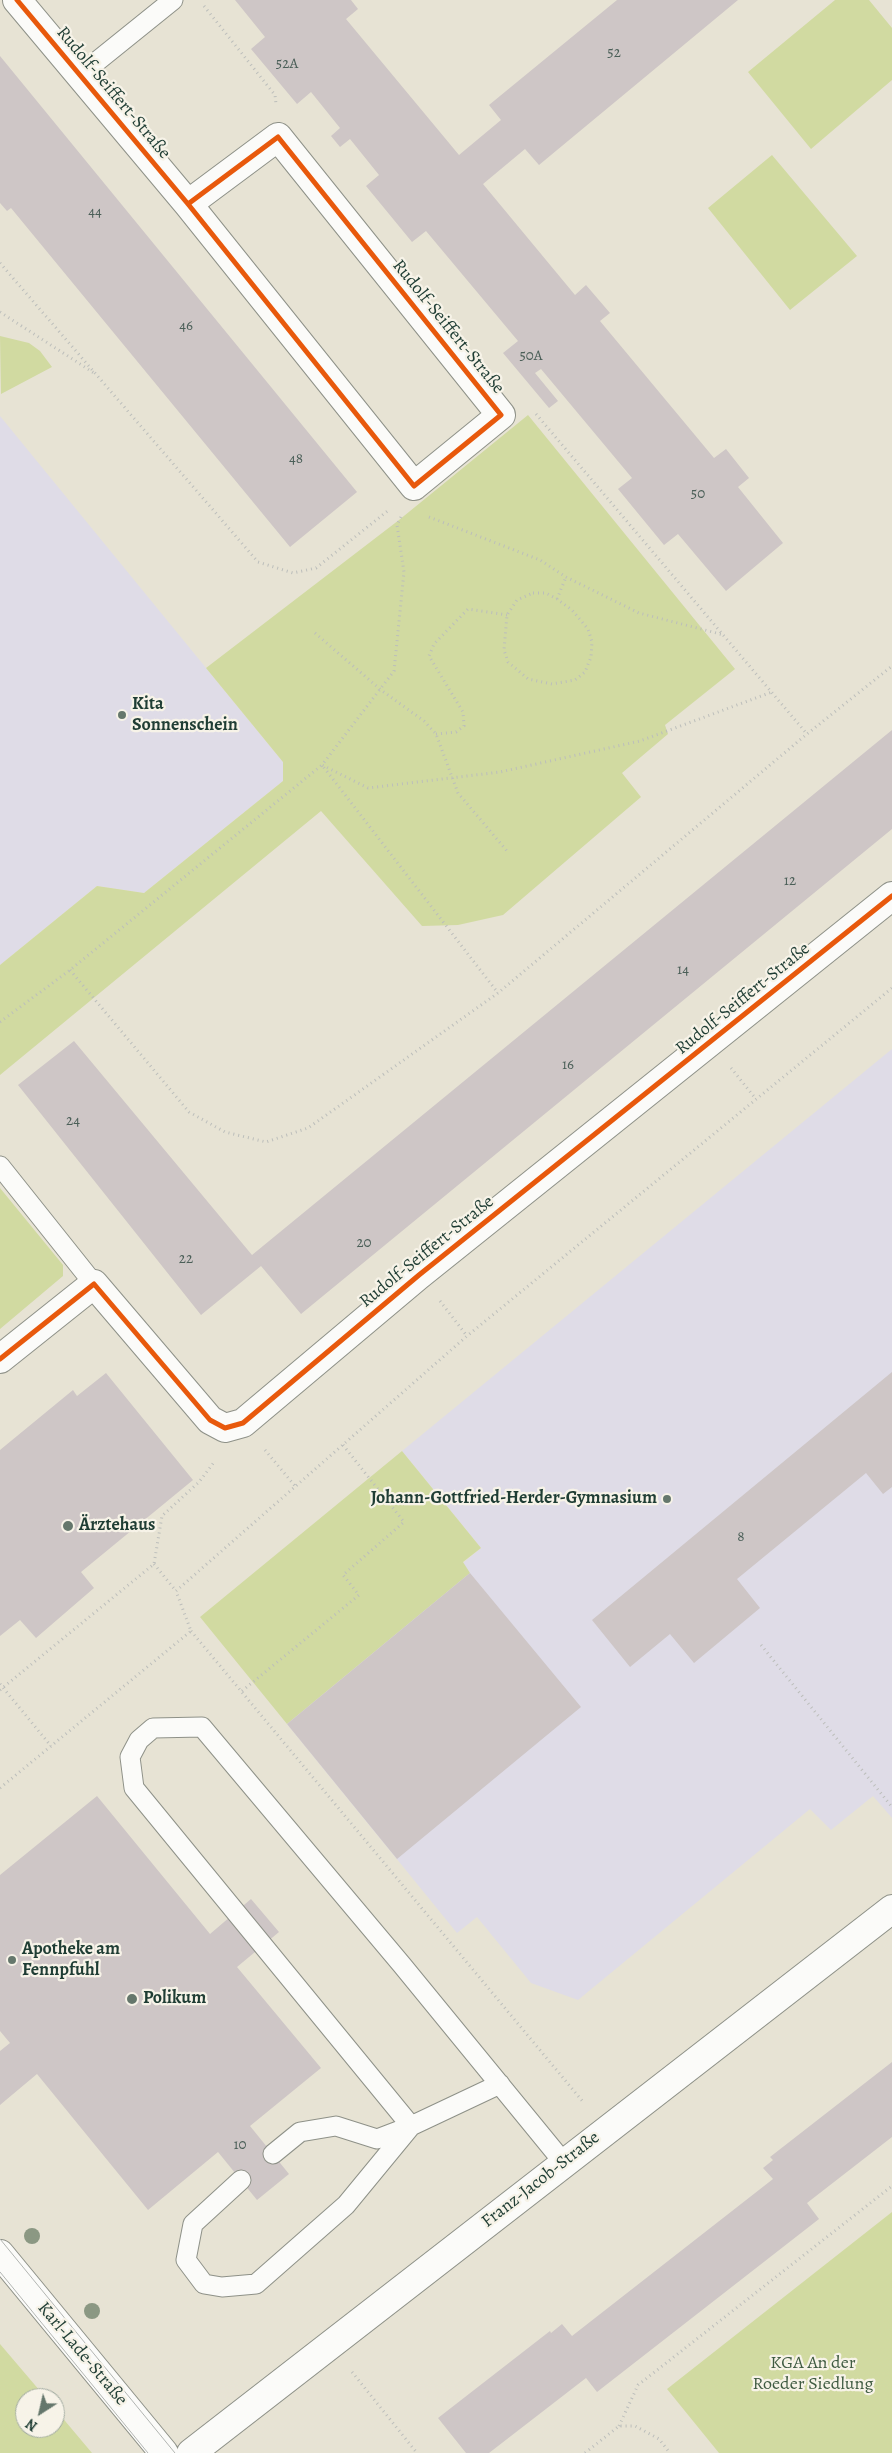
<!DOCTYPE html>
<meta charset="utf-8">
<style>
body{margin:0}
#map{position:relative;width:892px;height:2453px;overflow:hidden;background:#e7e3d4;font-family:Alegreya,serif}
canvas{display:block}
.north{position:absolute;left:15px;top:2388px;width:50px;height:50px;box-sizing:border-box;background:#f7f3e8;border:1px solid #a1aaa0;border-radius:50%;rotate:215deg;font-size:14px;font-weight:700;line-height:20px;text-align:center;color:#1f3d34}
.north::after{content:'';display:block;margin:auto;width:18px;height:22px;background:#65776c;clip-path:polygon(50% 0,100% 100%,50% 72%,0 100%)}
</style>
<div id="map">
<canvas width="892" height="2453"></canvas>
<div class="north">N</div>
</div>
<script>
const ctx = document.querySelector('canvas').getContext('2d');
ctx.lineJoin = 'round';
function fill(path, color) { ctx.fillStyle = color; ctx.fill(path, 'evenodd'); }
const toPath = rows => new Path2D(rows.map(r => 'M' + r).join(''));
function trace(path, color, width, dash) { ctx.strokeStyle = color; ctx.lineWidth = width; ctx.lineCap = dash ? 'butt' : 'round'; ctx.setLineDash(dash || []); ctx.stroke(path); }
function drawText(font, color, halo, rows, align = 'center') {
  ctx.font = font + ' Alegreya,serif'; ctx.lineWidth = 4.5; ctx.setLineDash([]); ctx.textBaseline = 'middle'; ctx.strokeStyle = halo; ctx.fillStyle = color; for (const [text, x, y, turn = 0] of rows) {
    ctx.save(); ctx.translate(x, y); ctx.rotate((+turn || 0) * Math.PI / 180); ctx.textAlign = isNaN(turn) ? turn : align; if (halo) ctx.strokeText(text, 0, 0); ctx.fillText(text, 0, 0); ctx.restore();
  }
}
fill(toPath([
 [0,416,283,762,283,781,144,893,97,886,0,965],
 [892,1049,892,1818,873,1796,831,1830,810,1809,578,2000,531,1983,477,1917,457,1933,287,1724,469,1573,463,1563,481,1548,402,1451]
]), '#dfdce7');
fill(toPath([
 [835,0,869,0,892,28,892,80,811,149,748,72],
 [772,155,857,256,790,310,708,208],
 [0,336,29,343,40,351,52,367,1,394],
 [528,415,735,669,665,725,668,734,622,773,641,797,503,915,458,925,422,926,321,811,0,1075,0,965,97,886,144,893,283,781,283,762,206,668,399,520],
 [0,1188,63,1265,63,1276,0,1329],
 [402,1451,481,1548,463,1562,470,1573,287,1724,200,1617],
 [892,2212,892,2453,719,2453,667,2389],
 [0,2344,46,2398,25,2398,25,2428,55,2428,55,2409,92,2453,0,2453]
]), '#d1daa1');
fill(toPath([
 [235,0,351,0,358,9,346,19,459,155,501,120,489,105,617,0,738,0,539,165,525,149,483,184,575,295,586,285,610,313,600,321,714,458,726,449,749,478,738,487,783,543,726,591,678,534,664,545,618,489,632,478,541,369,535,373,558,401,549,408,503,353,518,341,426,231,412,242,366,186,379,175,350,139,340,147,331,136,340,128,311,92,297,104,251,49,265,37],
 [0,56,357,492,290,547,11,208,7,211,0,203],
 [892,730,892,829,301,1314,261,1266,201,1315,18,1085,74,1041,252,1255],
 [892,1372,892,1487,883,1494,866,1473,737,1579,760,1608,694,1663,670,1634,630,1667,592,1620],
 [106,1373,193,1480,81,1572,94,1588,36,1638,20,1620,0,1636,0,1450,73,1390,77,1396],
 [470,1573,581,1707,397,1859,287,1724],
 [97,1796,210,1934,251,1899,279,1932,237,1967,321,2068,250,2126,289,2174,257,2200,218,2152,148,2210,37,2074,0,2105,0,2051,10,2043,0,2031,0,1875],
 [892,2062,892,2137,807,2203,819,2219,597,2392,586,2378,489,2453,466,2453,438,2418,550,2331,551,2333,562,2324,572,2336,773,2179,763,2168,773,2160,770,2157]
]), '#cec6c6');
const service = toPath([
 [80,75,173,0],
 [0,1166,94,1284],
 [273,2154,300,2132,336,2126,377,2139,411,2126,134,1788,130,1757,139,1740,153,1728,202,1727,402,1965,564,2163],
 [241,2180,193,2224,186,2260,204,2284,222,2287,256,2284,346,2205,411,2126,500,2084]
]);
const minor = toPath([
 [17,0,188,204,414,486,501,415,278,137,188,204],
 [0,1359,94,1284,210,1420,225,1428,243,1423,419,1275,892,896],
 [0,2254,164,2453],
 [191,2453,892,1909]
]);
trace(service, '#8e9188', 21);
trace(minor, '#8e9188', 30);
trace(toPath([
 [204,6,275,95,276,104],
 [0,263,258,562,293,573,316,568,390,509],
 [0,312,94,373],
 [536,414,807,734,892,666],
 [401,517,397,525,404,572,394,671,322,765,368,788,500,772,640,741,772,692],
 [429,517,540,560,566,577,639,613,724,635],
 [533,593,546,593,557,599,572,610,588,629,592,642,591,657,585,672,575,680,552,684,528,679,508,662,504,650,507,615,517,600,533,593],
 [557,599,566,577],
 [315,633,381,690,424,721,436,734,458,793,507,851],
 [436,734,456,732,464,726,463,712,429,656,434,644,468,609,507,615],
 [70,970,189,1112,225,1132,266,1142,308,1128,498,993,807,734],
 [0,1022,70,970,322,765,498,993],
 [731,1068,756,1099],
 [440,1301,467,1336],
 [265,1450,295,1486],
 [154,1564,176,1591],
 [191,1631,584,2103],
 [761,1645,892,1807],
 [0,1684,51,1746],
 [0,1690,154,1564,162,1516,199,1482,215,1461],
 [242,1691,359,1595,343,1575,404,1522,343,1445],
 [0,1788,191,1631,176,1591,467,1336,892,988],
 [352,2372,417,2453],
 [619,2426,638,2385,892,2186],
 [585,2453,619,2426,635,2426,659,2439,670,2453]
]), '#bcbebb', 3, [1, 4]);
trace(service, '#fbfbf9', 19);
trace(minor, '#fbfbf9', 28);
trace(toPath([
 [0,2239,175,2453],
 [0,2272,148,2453]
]), '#b2b5b2', 1);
trace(toPath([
 [17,0,188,204,414,486,501,415,278,137,188,204],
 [0,1359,94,1284,210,1420,225,1428,243,1423,419,1275,892,896]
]), '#e8590c', 5);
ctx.fillStyle = '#8b9883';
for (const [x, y] of [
 [32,2236],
 [92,2311]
]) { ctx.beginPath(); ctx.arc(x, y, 8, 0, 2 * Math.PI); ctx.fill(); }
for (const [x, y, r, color] of [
 [122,715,5,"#65776c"],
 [667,1499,5,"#65776c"],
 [68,1526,6,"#65776c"],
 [12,1960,5,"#65776c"],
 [132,1999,6,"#65776c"]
]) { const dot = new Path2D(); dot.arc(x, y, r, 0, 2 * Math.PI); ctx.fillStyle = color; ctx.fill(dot); trace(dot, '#f7f3e8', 2); }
drawText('15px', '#4b5f58', null, [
 ["52",614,53],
 ["52A",287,64],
 ["44",95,212],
 ["46",186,326],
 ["50A",531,356],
 ["48",296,459],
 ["50",698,494],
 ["12",790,881],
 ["14",683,970],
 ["16",568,1065],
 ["24",73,1121],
 ["20",364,1243],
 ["22",186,1259],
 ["8",741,1537],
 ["10",240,2145]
]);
drawText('18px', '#1f3d34', '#f7f3e8', [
 ["Rudolf-Seiffert-Straße",113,93,50],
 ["Rudolf-Seiffert-Straße",448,327,51],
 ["Rudolf-Seiffert-Straße",743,999,-39],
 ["Rudolf-Seiffert-Straße",427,1252,-39],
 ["Franz-Jacob-Straße",541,2180,-38],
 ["Karl-Lade-Straße",82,2354,50]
]);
drawText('bold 18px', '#1f3d34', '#f7f3e8', [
 ["Kita",132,705],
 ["Sonnenschein",132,726],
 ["Johann-Gottfried-Herder-Gymnasium",657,1499,"right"],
 ["Ärztehaus",79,1526],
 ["Apotheke am",22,1950],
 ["Fennpfuhl",22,1971],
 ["Polikum",143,1999]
], 'left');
drawText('18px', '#3f5b41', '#f7f3e8', [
 ["KGA An der",813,2364],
 ["Roeder Siedlung",813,2385]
]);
</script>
